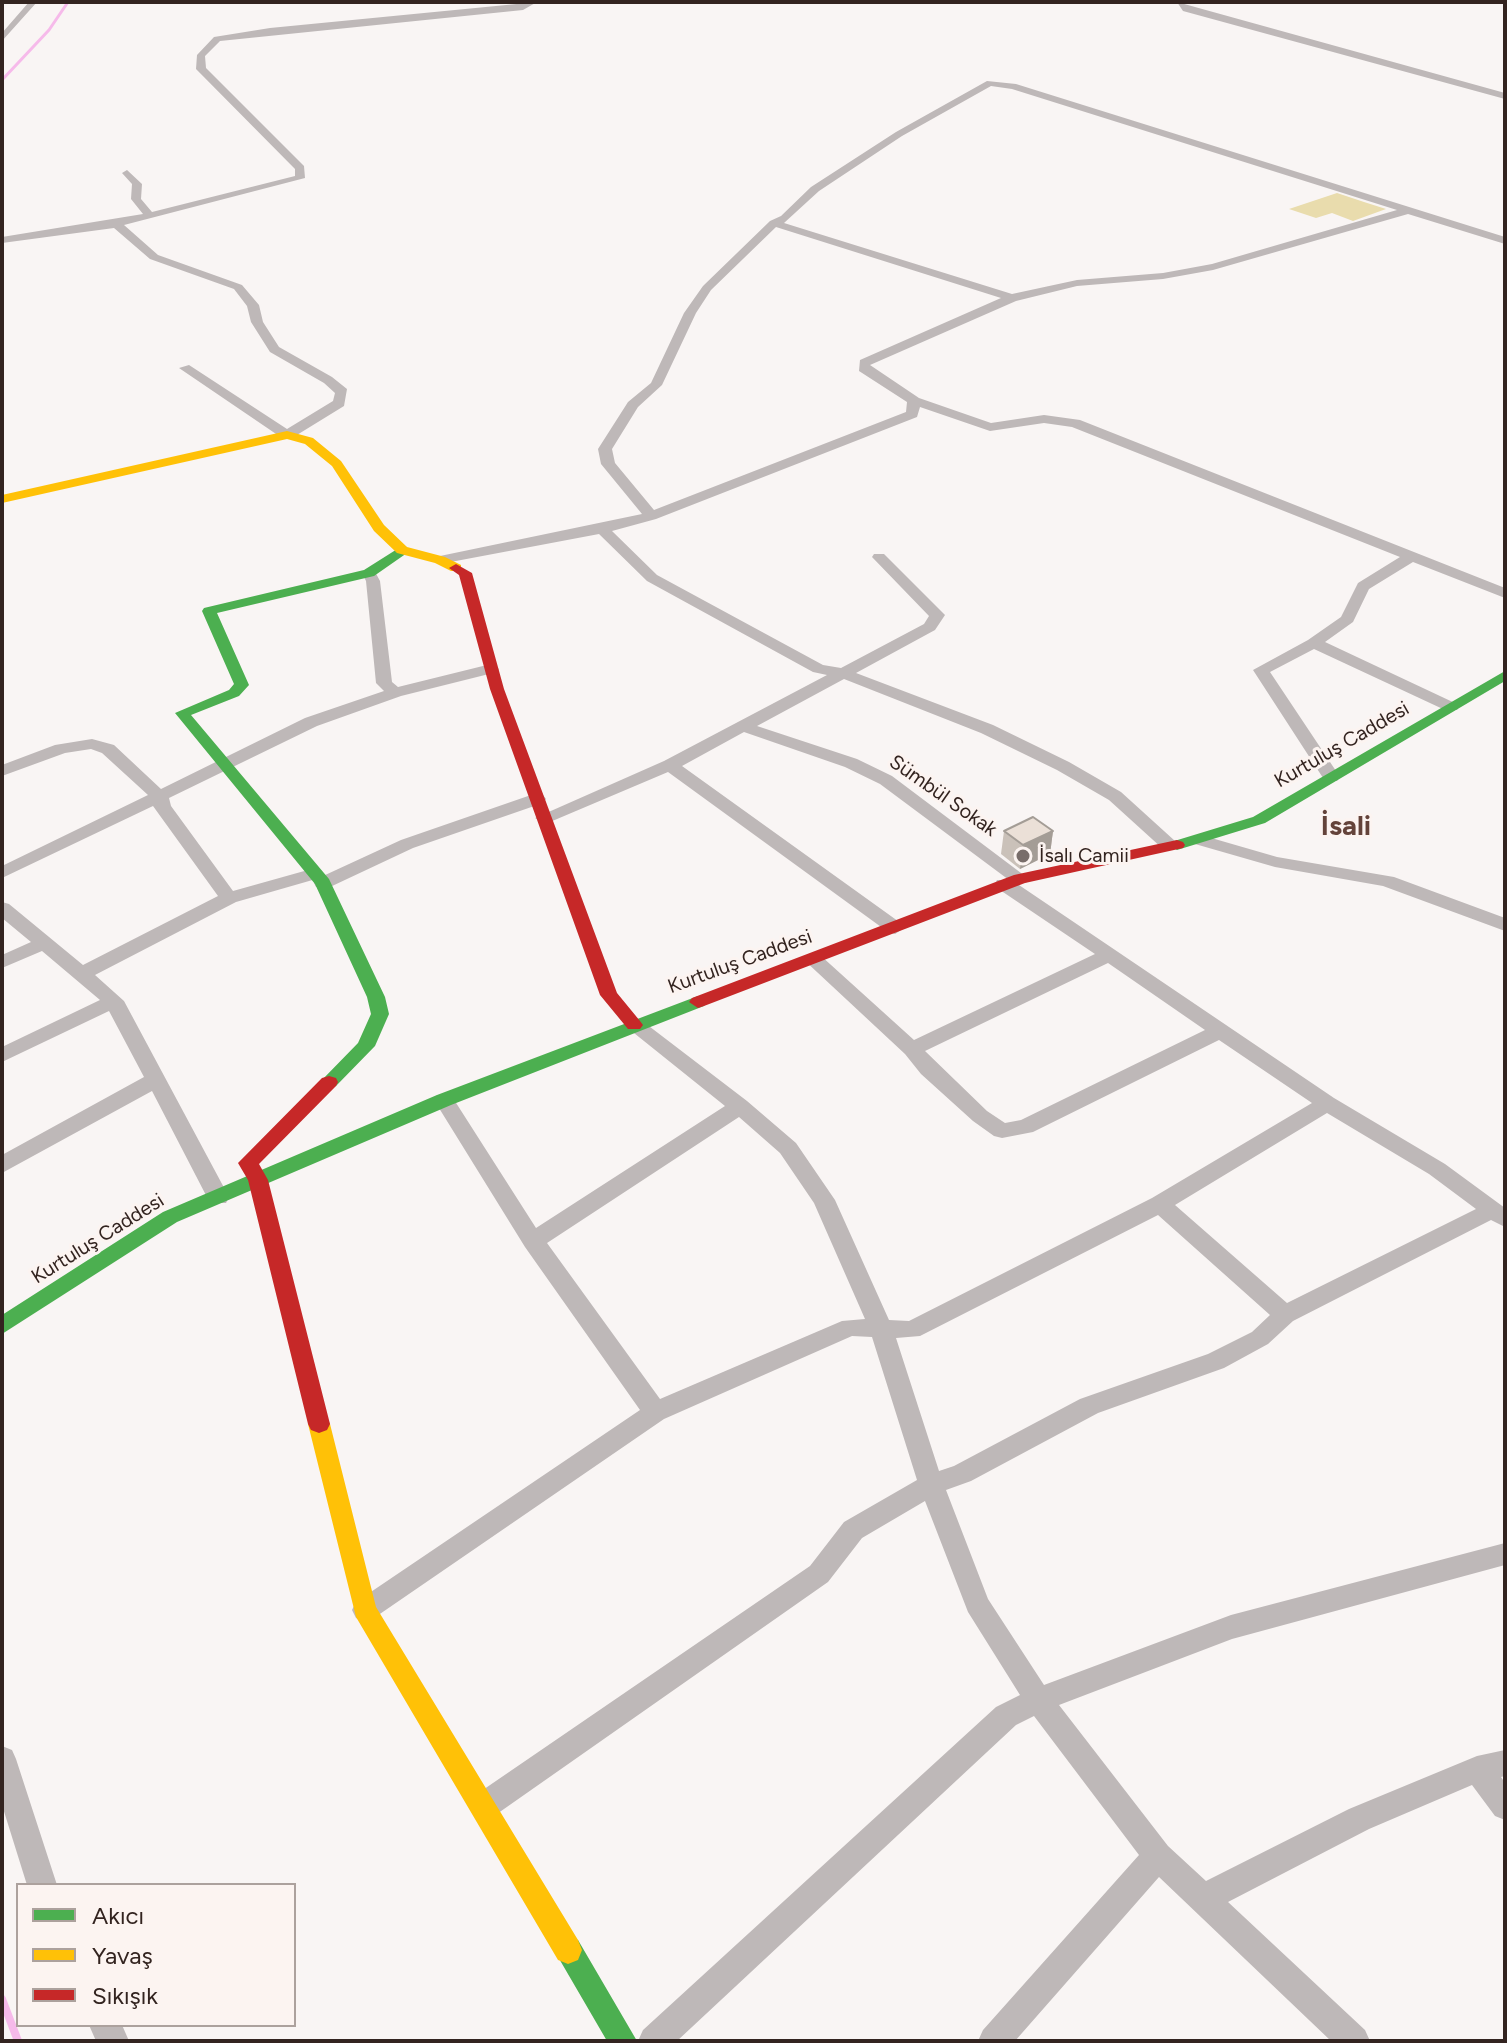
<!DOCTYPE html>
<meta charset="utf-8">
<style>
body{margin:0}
#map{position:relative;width:1507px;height:2043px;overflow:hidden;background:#f9f5f4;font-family:Figtree,sans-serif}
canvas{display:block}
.frame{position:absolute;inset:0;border:4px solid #332420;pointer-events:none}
.legend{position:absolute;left:16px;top:1883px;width:280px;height:144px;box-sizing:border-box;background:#fcf4f1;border:2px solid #aca19d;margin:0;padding:10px 14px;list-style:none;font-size:24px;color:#332420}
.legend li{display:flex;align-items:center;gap:16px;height:40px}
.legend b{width:40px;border:2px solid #aca19d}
</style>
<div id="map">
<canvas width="1507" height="2043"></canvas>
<div class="frame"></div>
<ul class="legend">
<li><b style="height:10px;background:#4caf50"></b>Akıcı</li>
<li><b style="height:10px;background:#ffc107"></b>Yavaş</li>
<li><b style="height:10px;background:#c62828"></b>Sıkışık</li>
</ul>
</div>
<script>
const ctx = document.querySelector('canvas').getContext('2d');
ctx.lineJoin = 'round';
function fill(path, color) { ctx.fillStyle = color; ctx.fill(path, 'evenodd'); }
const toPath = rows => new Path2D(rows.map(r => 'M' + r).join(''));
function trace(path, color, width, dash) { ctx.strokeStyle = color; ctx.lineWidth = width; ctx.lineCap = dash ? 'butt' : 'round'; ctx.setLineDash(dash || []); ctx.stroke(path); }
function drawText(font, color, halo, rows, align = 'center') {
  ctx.font = font + ' Figtree,sans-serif'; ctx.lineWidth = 6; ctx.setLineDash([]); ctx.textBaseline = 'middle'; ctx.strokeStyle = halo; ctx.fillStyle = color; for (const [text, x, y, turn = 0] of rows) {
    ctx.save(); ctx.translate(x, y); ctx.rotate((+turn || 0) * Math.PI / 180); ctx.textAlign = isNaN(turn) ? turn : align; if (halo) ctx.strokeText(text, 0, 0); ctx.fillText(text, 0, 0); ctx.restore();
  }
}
fill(toPath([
 [1337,193,1364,202,1386,209,1353,221,1332,213,1316,218,1289,209]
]), '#e9dcad');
trace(toPath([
 [2,80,49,30,68,2]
]), '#f6baea', 3);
trace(toPath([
 [2,1999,18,2041]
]), '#f6baea', 8);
fill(toPath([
 [29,2,37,2,2,41,2,33,29,2],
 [537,2,523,10,220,41,205,56,206,68,304,166,305,178,124,225,158,255,242,285,259,305,263,322,279,347,332,377,347,389,344,406,292,438,282,438,179,368,189,365,287,429,333,401,335,393,324,383,270,352,251,322,247,306,234,289,150,259,114,228,2,243,2,237,143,214,131,199,132,184,122,173,127,170,142,184,141,199,152,212,295,176,295,169,196,69,197,55,214,37,270,28,537,2],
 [1177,2,1505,93,1505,99,1183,11,1177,2],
 [987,81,1016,84,1505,237,1505,244,1408,214,1213,270,1163,279,1077,286,1016,301,870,365,919,398,991,423,1044,415,1080,420,1505,588,1505,598,1413,562,1369,589,1353,622,1325,642,1457,704,1459,707,1457,710,1445,710,1314,649,1270,672,1340,777,1337,781,1325,781,1253,670,1308,640,1341,617,1358,583,1400,557,1072,427,1044,423,990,431,920,407,917,417,656,519,612,531,657,575,823,665,841,668,924,624,929,616,872,557,874,554,884,554,945,615,935,630,856,673,993,725,1069,762,1121,792,1175,841,1178,845,1175,849,1163,849,1109,800,1057,770,981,733,844,679,757,726,857,759,892,776,1029,879,1026,883,1016,883,1334,1098,1445,1164,1505,1208,1505,1227,1491,1220,1293,1321,1268,1344,1224,1368,1098,1413,971,1481,946,1490,988,1599,1044,1685,1231,1615,1505,1543,1505,1565,1232,1639,1059,1705,1168,1846,1206,1881,1349,1809,1477,1756,1505,1750,1505,1776,1501,1777,1505,1783,1505,1820,1495,1816,1472,1785,1369,1829,1228,1902,1365,2030,1370,2041,1331,2041,1159,1877,1015,2041,978,2041,983,2030,1139,1855,1034,1716,1016,1725,677,2041,638,2041,643,2030,996,1707,1020,1695,968,1612,925,1501,862,1538,828,1582,494,1816,484,1820,474,1816,470,1806,474,1796,810,1566,844,1522,917,1480,872,1337,852,1336,664,1419,374,1618,365,1622,356,1618,352,1610,356,1602,640,1410,525,1247,434,1100,437,1095,451,1095,536,1228,725,1106,624,1025,627,1020,641,1020,747,1101,796,1143,835,1200,889,1320,909,1321,1152,1198,1312,1103,1219,1040,1033,1132,1002,1138,994,1136,973,1121,921,1074,905,1054,803,959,813,953,820,955,914,1040,1095,954,997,888,995,884,997,880,1009,880,880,784,845,767,744,732,682,766,902,924,904,928,895,934,888,932,668,772,550,822,544,823,535,818,664,761,827,675,813,672,647,581,599,534,440,564,433,560,440,556,642,514,601,464,598,449,628,402,651,383,684,313,703,286,770,221,781,216,811,187,896,132,987,81],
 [991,86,1012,89,1397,210,1212,264,1163,273,1077,280,1012,294,784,223,819,191,902,136,991,86],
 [776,227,1001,298,860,360,859,371,907,402,906,412,654,510,615,463,612,449,638,407,662,385,696,313,711,290,776,227],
 [1108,963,1205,1030,1021,1120,1005,1123,987,1111,925,1051,1108,963],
 [1327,1113,1429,1174,1476,1209,1287,1303,1175,1205,1327,1113],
 [739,1117,780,1153,814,1203,865,1319,842,1321,660,1399,547,1243,739,1117],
 [1158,1215,1270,1315,1252,1332,1208,1354,1080,1399,954,1466,939,1471,896,1338,920,1336,1158,1215],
 [369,569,374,570,380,581,392,682,398,687,491,664,499,669,497,672,401,696,317,726,169,798,171,806,233,891,315,868,321,870,323,876,401,840,531,795,543,795,546,799,543,803,413,848,330,887,316,887,314,883,316,879,236,902,95,975,124,1001,229,1197,226,1203,210,1203,152,1091,2,1173,2,1155,144,1077,109,1011,2,1062,2,1047,100,1000,42,951,2,968,2,955,31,942,2,918,2,902,9,904,83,965,218,896,153,806,2,878,2,866,148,795,102,753,91,749,65,753,2,776,2,765,55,745,92,739,114,745,161,789,305,718,384,691,376,683,366,581,362,573,369,569],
 [1201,835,1277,857,1394,877,1505,918,1505,931,1383,886,1275,867,1195,844,1192,840,1195,836,1201,835],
 [2,1746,12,1750,16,1759,57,1885,27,1885,2,1805,2,1746],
 [89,2025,122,2025,129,2041,96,2041,89,2025]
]), '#beb8b8');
fill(toPath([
 [402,546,407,547,407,553,374,576,217,613,249,685,239,696,191,715,329,879,385,997,389,1014,375,1046,336,1086,329,1088,320,1082,358,1043,371,1014,367,997,315,884,175,713,229,690,234,684,202,611,204,608,364,570,402,546],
 [1505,671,1505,681,1265,823,1177,850,1169,845,1171,842,1253,817,1505,671],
 [698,996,704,998,707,1002,704,1006,451,1105,177,1222,2,1334,2,1315,163,1212,437,1095,698,996],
 [568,1936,578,1940,637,2041,607,2041,554,1950,558,1940,568,1936]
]), '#4caf50');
fill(toPath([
 [287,431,313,438,341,461,384,525,407,547,445,557,461,565,461,571,451,571,435,563,397,553,374,531,332,466,305,444,287,439,2,503,2,495,287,431],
 [319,1415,327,1418,330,1424,376,1607,578,1940,582,1950,578,1960,568,1964,558,1960,356,1617,308,1424,311,1418,319,1415]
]), '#ffc107');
fill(toPath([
 [456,564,472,573,504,689,617,993,640,1021,643,1025,640,1029,628,1029,600,995,490,689,459,575,449,568,456,564],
 [1177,840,1183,842,1185,845,1183,848,1025,883,704,1006,698,1008,689,1002,692,998,1014,875,1177,840],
 [329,1076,336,1078,338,1082,336,1086,259,1164,268,1180,330,1424,327,1430,319,1433,311,1430,308,1424,248,1180,238,1163,322,1078,329,1076]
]), '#c62828');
fill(toPath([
 [1004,831,1053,831,1050,854,1020,869,1001,854]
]), '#cac1b9');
fill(toPath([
 [1053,831,1050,854,1020,869,1023,845]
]), '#a49d96');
const building = toPath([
 [1033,817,1053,831,1023,845,1004,831,1033,817]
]);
fill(building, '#ebe0d7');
trace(building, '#a49d96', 2);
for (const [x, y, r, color] of [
 [1023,856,8,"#786d6a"]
]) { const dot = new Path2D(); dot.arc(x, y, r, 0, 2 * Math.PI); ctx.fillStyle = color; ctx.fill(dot); trace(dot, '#fcf4f1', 3); }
drawText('20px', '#332420', '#fcf4f1', [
 ["Kurtuluş Caddesi",1342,745,-30],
 ["Sümbül Sokak",943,796,35],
 ["Kurtuluş Caddesi",740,962,-20],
 ["Kurtuluş Caddesi",98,1239,-32]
]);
drawText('20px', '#332420', '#fcf4f1', [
 ["İsalı Camii",1039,856]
], 'left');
drawText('bold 28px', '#64433a', '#fcf4f1', [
 ["İsali",1346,827]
]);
</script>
